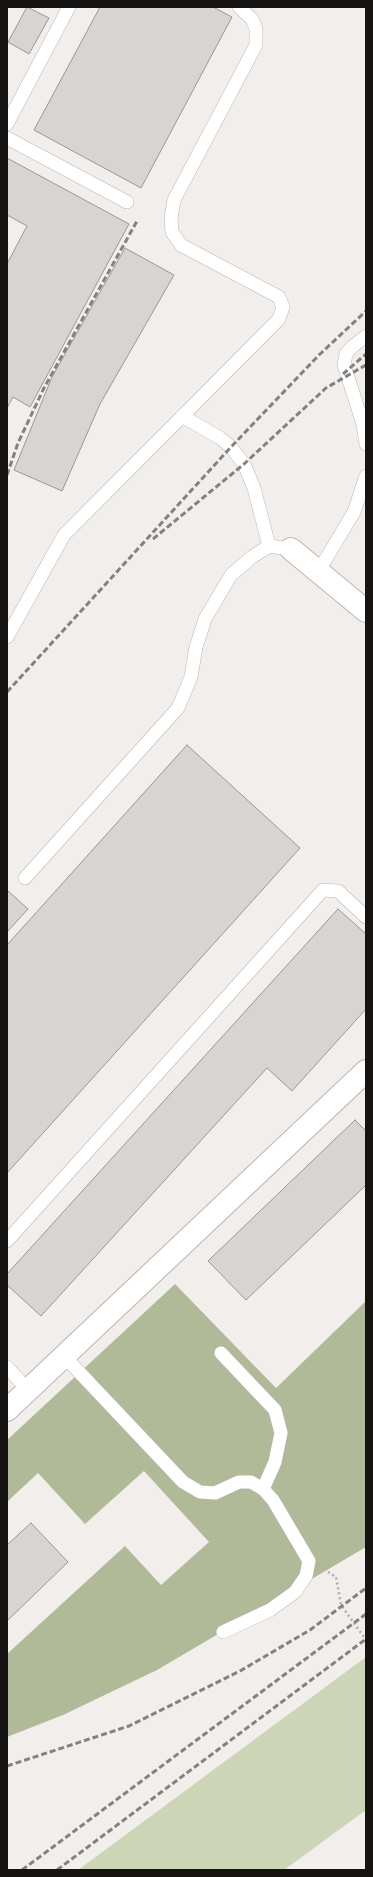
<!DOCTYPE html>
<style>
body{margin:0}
#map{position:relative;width:373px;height:1877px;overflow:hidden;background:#f2eeeb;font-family:"IBM Plex Serif",serif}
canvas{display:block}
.frame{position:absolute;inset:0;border:8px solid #161413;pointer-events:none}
</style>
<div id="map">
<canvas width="373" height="1877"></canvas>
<div class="frame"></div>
</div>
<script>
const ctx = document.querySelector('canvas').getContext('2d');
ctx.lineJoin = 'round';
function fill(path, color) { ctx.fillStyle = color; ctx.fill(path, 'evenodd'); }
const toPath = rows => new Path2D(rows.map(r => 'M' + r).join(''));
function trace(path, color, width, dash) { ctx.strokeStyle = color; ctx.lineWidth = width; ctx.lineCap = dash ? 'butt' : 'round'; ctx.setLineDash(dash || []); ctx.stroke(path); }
fill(toPath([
 [366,1657,366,1810,284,1870,78,1870]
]), '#cdd5b7');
fill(toPath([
 [175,1284,276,1388,366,1301,366,1547,157,1670,63,1715,7,1737,7,1654,125,1546,161,1585,209,1542,144,1471,85,1524,38,1473,7,1502,7,1440]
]), '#b1ba98');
const building = toPath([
 [27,7,49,18,29,54,8,42,27,7],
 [100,7,213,7,232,17,141,188,34,130,100,7],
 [7,158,129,224,30,407,13,397,7,408,7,264,27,226,7,215,7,158],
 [125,248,174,275,100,404,62,491,14,470,52,377,125,248],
 [187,745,300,848,7,1173,7,945,187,745],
 [7,890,28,909,7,932,7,890],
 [338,909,366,934,366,1009,292,1091,267,1068,41,1316,7,1285,7,1274,338,909],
 [355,1120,366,1131,366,1185,246,1300,208,1261,355,1120],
 [31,1523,68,1562,7,1621,7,1545,31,1523]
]);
fill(building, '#d8d4d1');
trace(building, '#9a9693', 1);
const service = toPath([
 [7,124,69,7],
 [7,138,127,202],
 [366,336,352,347,346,354,344,365,363,424,366,444],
 [182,416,220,438,231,447,244,464,254,488,269,546],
 [318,572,354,512,366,476],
 [7,637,64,535,279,319,283,307,279,297,181,245,172,232,171,218,174,200,256,45,256,29,252,19,239,7],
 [25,878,178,708,191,677,196,647,205,619,231,575,252,557,269,546,291,549],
 [7,1241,323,890,338,891,366,917],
 [221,1353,275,1410,281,1433,275,1462,263,1489],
 [64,1356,183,1482,200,1492,215,1493,239,1482,251,1482,263,1489,273,1500,309,1561,306,1576,295,1592,270,1610,223,1632],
 [7,1367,28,1390]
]);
const minor = toPath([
 [291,549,366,611],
 [7,1410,366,1071]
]);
trace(service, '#bbb7b4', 14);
trace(minor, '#bbb7b4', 24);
trace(toPath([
 [328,1572,336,1577,341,1605,366,1640]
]), '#aeaba8', 2.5, [2, 3]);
trace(service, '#fff', 13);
trace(minor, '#fff', 22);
trace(toPath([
 [343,374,366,354],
 [7,475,18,443,44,388,137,221],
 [153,539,244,464,326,388,366,365],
 [7,692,231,447,319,355,366,311],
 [7,1766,129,1726,240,1671,310,1630,366,1588],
 [22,1870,366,1614],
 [57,1870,366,1639]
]), '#84817f', 3, [6, 3]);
</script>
